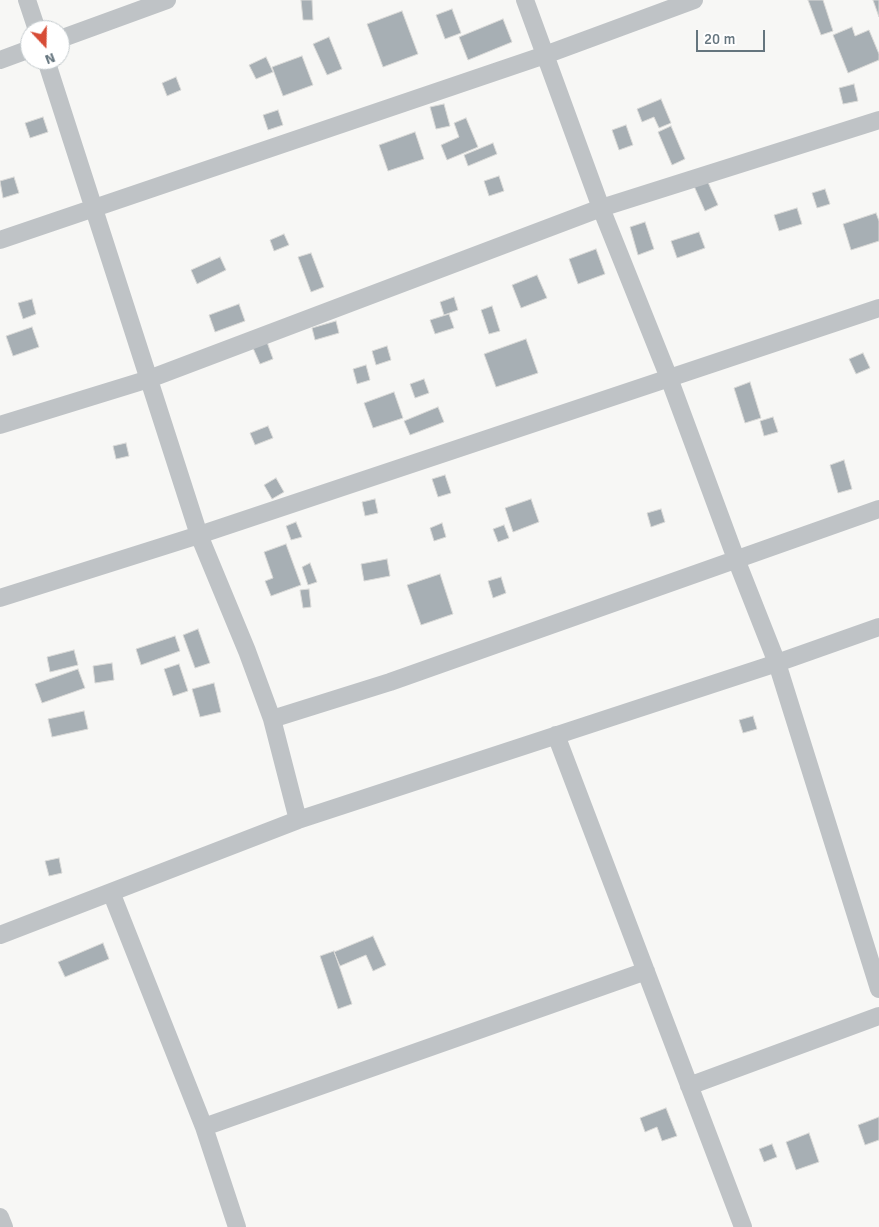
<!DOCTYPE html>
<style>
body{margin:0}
#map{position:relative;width:879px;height:1227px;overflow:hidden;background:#f7f7f5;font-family:Signika,sans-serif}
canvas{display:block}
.north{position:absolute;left:20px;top:20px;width:50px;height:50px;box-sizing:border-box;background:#fff;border:1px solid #c1c8cb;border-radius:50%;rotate:159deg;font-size:14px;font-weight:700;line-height:20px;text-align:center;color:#65757e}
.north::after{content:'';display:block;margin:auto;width:18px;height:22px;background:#d74c36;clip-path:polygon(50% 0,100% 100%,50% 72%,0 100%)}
.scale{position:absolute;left:696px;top:30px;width:69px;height:22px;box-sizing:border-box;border:2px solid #65757e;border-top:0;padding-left:6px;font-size:15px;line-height:18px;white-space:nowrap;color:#65757e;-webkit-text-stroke:4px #fff;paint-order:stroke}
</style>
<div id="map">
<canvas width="879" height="1227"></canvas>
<div class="north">N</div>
<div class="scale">20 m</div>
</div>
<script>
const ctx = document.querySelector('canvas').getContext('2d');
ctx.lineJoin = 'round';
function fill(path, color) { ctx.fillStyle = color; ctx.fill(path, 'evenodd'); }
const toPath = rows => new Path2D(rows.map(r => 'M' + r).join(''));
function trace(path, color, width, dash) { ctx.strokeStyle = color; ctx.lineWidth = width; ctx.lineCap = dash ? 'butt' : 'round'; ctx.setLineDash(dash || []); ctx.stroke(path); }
const building = toPath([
 [301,0,312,0,313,20,303,20,301,0],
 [808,0,823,0,833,31,821,35,808,0],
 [873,0,879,0,879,17,873,0],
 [452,9,461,33,445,39,436,15,452,9],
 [402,11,418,54,383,67,367,24,402,11],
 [503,19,512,42,468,60,459,37,503,19],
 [852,27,855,36,869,30,879,54,879,60,848,73,833,35,852,27],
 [329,37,342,69,327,75,313,44,329,37],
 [302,56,313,85,283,96,272,67,302,56],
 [266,57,273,72,256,79,249,65,266,57],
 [176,77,181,90,167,96,162,83,176,77],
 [854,84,858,101,843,104,839,88,854,84],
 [661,99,671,123,659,128,654,117,642,122,637,109,661,99],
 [444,104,450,126,436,129,430,107,444,104],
 [278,110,283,125,268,130,263,115,278,110],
 [43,117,48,132,30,138,25,123,43,117],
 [466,118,478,147,447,160,441,145,459,137,454,123,466,118],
 [626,125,633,145,619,150,612,130,626,125],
 [671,126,685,159,672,165,658,132,671,126],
 [415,132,424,159,388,171,379,145,415,132],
 [493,143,497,154,468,166,464,155,493,143],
 [499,176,504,191,489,196,484,181,499,176],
 [14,177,19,193,3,198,0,181,14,177],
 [707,180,718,205,705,211,694,186,707,180],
 [825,189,830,204,817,208,812,193,825,189],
 [797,208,802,224,779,231,774,215,797,208],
 [876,213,879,221,879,241,851,250,843,224,876,213],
 [645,222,654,249,638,255,630,227,645,222],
 [699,232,705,248,677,258,671,241,699,232],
 [284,234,289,245,274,251,270,240,284,234],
 [596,249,605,274,578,284,569,259,596,249],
 [311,253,324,287,311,292,298,257,311,253],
 [220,257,226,270,197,284,191,270,220,257],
 [537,275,547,298,521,308,512,285,537,275],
 [454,297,458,310,444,315,440,302,454,297],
 [32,299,36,314,23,319,18,303,32,299],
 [239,304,245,321,215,332,209,315,239,304],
 [492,306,500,331,489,334,481,310,492,306],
 [449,314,454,328,435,334,430,320,449,314],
 [336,321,339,333,315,340,312,328,336,321],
 [32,327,39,347,13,356,6,336,32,327],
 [526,339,538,373,496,387,484,354,526,339],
 [267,342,273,359,260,364,253,348,267,342],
 [387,346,391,360,376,365,372,351,387,346],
 [863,353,870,368,856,374,849,359,863,353],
 [366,365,370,380,357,384,353,369,366,365],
 [424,379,429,393,415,398,410,384,424,379],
 [750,382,761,418,745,423,734,388,750,382],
 [394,392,403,418,373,428,364,403,394,392],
 [438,407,444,422,410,435,404,421,438,407],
 [773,417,778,432,764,436,760,421,773,417],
 [268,426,273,438,255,445,250,433,268,426],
 [126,443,129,456,116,459,113,446,126,443],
 [844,460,852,489,838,493,830,465,844,460],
 [445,475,451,493,438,497,432,479,445,475],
 [276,478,284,492,272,499,264,485,276,478],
 [375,499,378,513,365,516,362,502,375,499],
 [531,499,539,522,513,532,505,508,531,499],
 [661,509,665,522,651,527,647,513,661,509],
 [296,522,302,537,291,540,286,526,296,522],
 [442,523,446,537,434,541,430,528,442,523],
 [504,525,509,538,498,542,493,529,504,525],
 [286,544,301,585,271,596,265,581,273,578,264,552,286,544],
 [387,559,390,576,364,581,361,564,387,559],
 [310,563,317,582,308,585,302,567,310,563],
 [440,574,453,614,421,625,407,585,440,574],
 [501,577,506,593,493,598,488,581,501,577],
 [309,589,311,607,303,608,300,590,309,589],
 [198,629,210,663,195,668,183,635,198,629],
 [175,636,180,651,141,665,136,649,175,636],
 [74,650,78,665,50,672,47,657,74,650],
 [112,663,114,680,95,683,93,666,112,663],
 [179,664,188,691,173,696,164,669,179,664],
 [78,669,85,688,42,703,35,684,78,669],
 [214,683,221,712,200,717,192,689,214,683],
 [84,711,88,729,52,737,48,719,84,711],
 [753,716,757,729,743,733,739,720,753,716],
 [59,858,62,873,49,876,45,861,59,858],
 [373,936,386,965,373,971,366,955,340,966,334,952,373,936],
 [103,943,109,959,65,977,58,962,103,943],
 [334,951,352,1004,338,1009,320,956,334,951],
 [666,1108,677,1136,662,1141,657,1127,645,1132,640,1118,666,1108],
 [879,1117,879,1140,865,1145,858,1125,879,1117],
 [809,1133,819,1162,796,1170,786,1142,809,1133],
 [772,1144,777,1157,764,1162,759,1149,772,1144]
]);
fill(building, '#a7afb4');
trace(building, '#d9d9d7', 1);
trace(toPath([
 [27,0,37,30],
 [525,0,601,208,669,378,736,559,777,663,879,989],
 [60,39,167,0],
 [0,60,30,49],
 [46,60,199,535,247,651,272,719,390,682,879,509],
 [0,240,545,55,694,0],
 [0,425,149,379,601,208,879,120],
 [0,598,199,535,879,308],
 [272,719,298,820],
 [556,735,743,1227],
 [111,892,204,1127,237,1227],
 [0,935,298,820,777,663,879,627],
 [689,1086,879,1016],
 [204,1127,646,971],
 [0,1217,4,1227]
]), '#bfc3c6', 18);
</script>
